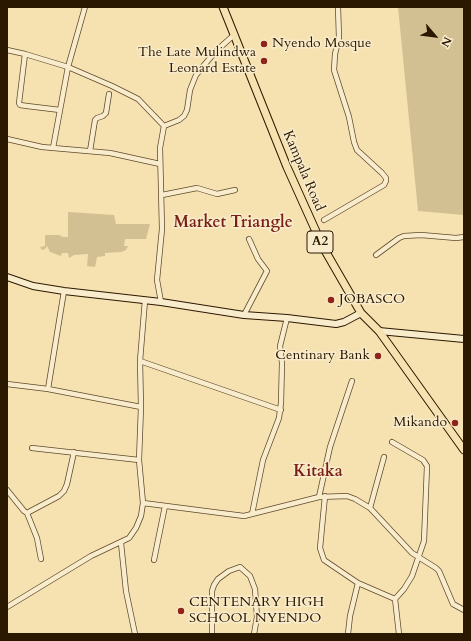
<!DOCTYPE html>
<style>
body{margin:0}
#map{position:relative;width:471px;height:641px;overflow:hidden;background:#f6e2b0;font-family:Cardo,serif}
canvas{display:block}
.frame{position:absolute;inset:0;border:8px solid #2b1800;pointer-events:none}
.north{position:absolute;left:415px;top:16px;width:40px;height:40px;-webkit-text-stroke:3px #f9eccc;paint-order:stroke;rotate:118deg;font-size:11px;font-weight:700;line-height:16px;text-align:center;color:#2b1800}
.north::after{content:'';display:block;margin:auto;width:14px;height:18px;background:#2b1800;clip-path:polygon(50% 0,100% 100%,50% 72%,0 100%)}
</style>
<div id="map">
<canvas width="471" height="641"></canvas>
<div class="frame"></div>
<div class="north">N</div>
</div>
<script>
const ctx = document.querySelector('canvas').getContext('2d');
ctx.lineJoin = 'round';
function fill(path, color) { ctx.fillStyle = color; ctx.fill(path, 'evenodd'); }
const toPath = rows => new Path2D(rows.map(r => 'M' + r).join(''));
function trace(path, color, width, dash) { ctx.strokeStyle = color; ctx.lineWidth = width; ctx.lineCap = dash ? 'butt' : 'round'; ctx.setLineDash(dash || []); ctx.stroke(path); }
function drawText(font, color, halo, rows, align = 'center') {
  ctx.font = font + ' Cardo,serif'; ctx.lineWidth = 3; ctx.setLineDash([]); ctx.textBaseline = 'middle'; ctx.strokeStyle = halo; ctx.fillStyle = color; for (const [text, x, y, turn = 0] of rows) {
    ctx.save(); ctx.translate(x, y); ctx.rotate((+turn || 0) * Math.PI / 180); ctx.textAlign = isNaN(turn) ? turn : align; if (halo) ctx.strokeText(text, 0, 0); ctx.fillText(text, 0, 0); ctx.restore();
  }
}
fill(toPath([
 [398,7,464,7,464,215,418,211],
 [68,212,114,215,116,224,150,224,146,239,125,239,124,246,128,246,126,250,121,252,105,253,105,256,97,257,95,267,87,266,88,254,74,255,69,258,68,253,62,253,61,256,50,252,47,246,45,249,42,250,40,247,45,246,45,235,59,235,63,237,68,237]
]), '#d3c092');
const street = toPath([
 [7,50,25,54,68,67,112,86,138,99,164,126],
 [25,54,19,103,20,105,27,106,60,110],
 [7,139,42,147,110,153,160,164],
 [53,148,68,67,85,7],
 [90,151,95,120,97,118,103,116,106,113,109,94],
 [162,195,197,188,217,194,235,190],
 [324,220,384,185,386,181,386,178,382,173,357,150,354,142,349,117,334,70,335,54,339,38,338,7],
 [376,255,399,238,404,236,421,235,456,238,464,237],
 [161,302,157,280,162,229,160,148,164,126,179,120,184,116,187,110,190,90,196,75,215,52,235,34],
 [244,315,267,271,258,259,249,239],
 [140,361,281,410],
 [7,384,48,389,141,407],
 [48,389,64,291],
 [392,442,423,460,427,466,424,541,412,576,404,589,395,599],
 [32,448,139,460],
 [7,490,24,511,27,513,37,538,41,559],
 [325,496,320,548,324,560,358,583,395,599,399,634],
 [319,497,330,447,352,381],
 [143,503,244,516,319,497,347,496,355,499,370,508,412,553,436,568,439,571,453,604,464,610],
 [370,508,384,457],
 [27,513,59,496,64,491,67,484,74,452],
 [252,514,263,460,279,418,281,403,282,363,280,346,287,318],
 [121,543,126,591,135,634],
 [154,560,165,506],
 [7,607,91,556,129,538,136,528,141,516,143,503,139,460,141,407,140,361,145,300],
 [212,634,212,591,214,585,218,579,229,571,240,567,250,576,255,589,257,617,254,634],
 [348,634,350,616,358,583]
]);
const secondary = toPath([
 [7,277,33,286,64,291,161,302,244,315,287,318,336,324,344,322,361,313],
 [379,331,464,339]
]);
const primary = toPath([
 [223,7,287,167,323,247,361,313,379,331,464,450]
]);
trace(street, '#5e4a2c', 6);
trace(secondary, '#2b1800', 8);
trace(primary, '#2b1800', 9);
trace(street, '#f9eccc', 4.5);
trace(secondary, '#f9eccc', 6);
trace(primary, '#f6e2b0', 7);
for (const [x, y, r, color] of [
 [264,44,4,"#8f2418"],
 [264,61,4,"#8f2418"],
 [331,300,4,"#8f2418"],
 [378,356,4,"#8f2418"],
 [455,423,4,"#8f2418"],
 [181,611,4,"#8f2418"]
]) { const dot = new Path2D(); dot.arc(x, y, r, 0, 2 * Math.PI); ctx.fillStyle = color; ctx.fill(dot); trace(dot, '#f9eccc', 1.5); }
for (const [x, y, w] of [
 [320,242,26]
]) { const box = new Path2D(); box.roundRect(x - w / 2, y - 11, w, 22, 3); ctx.fillStyle = '#f9eccc'; ctx.fill(box); trace(box, '#2b1800', 1); }
drawText('bold 13px', '#2b1800', null, [
 ["A2",320,242]
]);
drawText('14px', '#2b1800', '#f9eccc', [
 ["Nyendo Mosque",272,44],
 ["The Late Mulindwa",256,53,"right"],
 ["Leonard Estate",256,69,"right"],
 ["JOBASCO",339,300],
 ["Centinary Bank",370,356,"right"],
 ["Mikando",447,423,"right"],
 ["CENTENARY HIGH",189,603],
 ["SCHOOL NYENDO",189,619]
], 'left');
drawText('14px', '#2b1800', '#f9eccc', [
 ["Kampala Road",303,171,67]
]);
drawText('bold 16px', '#7a1f14', '#f9eccc', [
 ["Market Triangle",233,223],
 ["Kitaka",318,472]
]);
</script>
